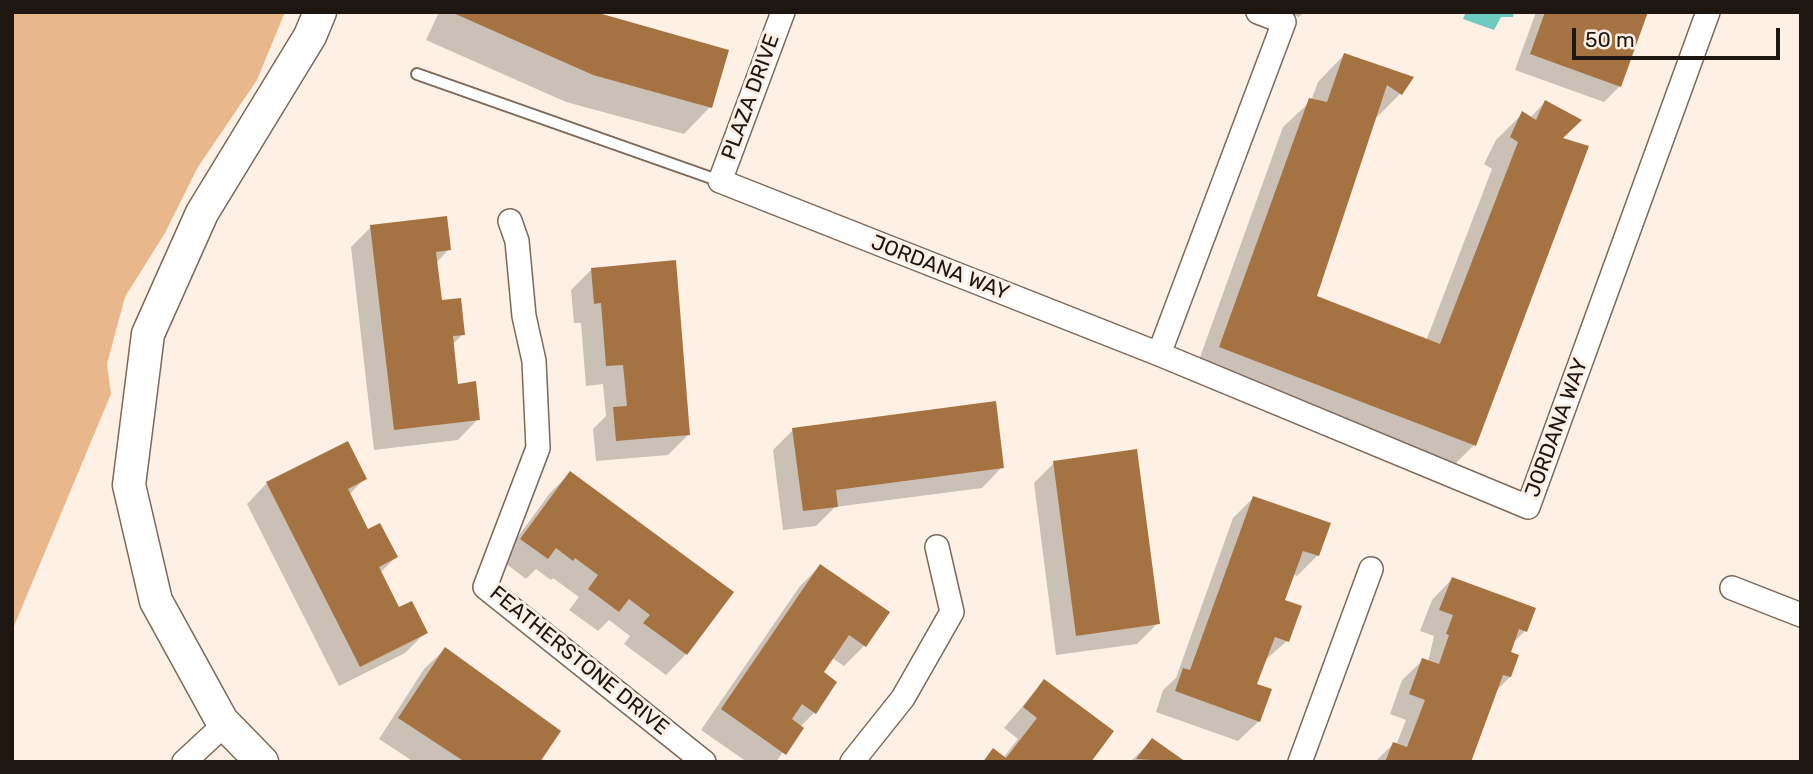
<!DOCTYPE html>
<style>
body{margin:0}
#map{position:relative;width:1813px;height:774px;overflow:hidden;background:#fef0e4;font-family:Rubik,sans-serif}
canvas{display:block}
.frame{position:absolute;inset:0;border:14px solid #1e1610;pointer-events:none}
.scale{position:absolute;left:1572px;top:28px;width:208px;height:32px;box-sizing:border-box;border:4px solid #1e1610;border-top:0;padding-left:9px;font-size:21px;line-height:24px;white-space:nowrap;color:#1e1610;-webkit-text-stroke:5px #fef0e4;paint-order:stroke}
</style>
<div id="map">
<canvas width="1813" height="774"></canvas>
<div class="frame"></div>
<div class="scale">50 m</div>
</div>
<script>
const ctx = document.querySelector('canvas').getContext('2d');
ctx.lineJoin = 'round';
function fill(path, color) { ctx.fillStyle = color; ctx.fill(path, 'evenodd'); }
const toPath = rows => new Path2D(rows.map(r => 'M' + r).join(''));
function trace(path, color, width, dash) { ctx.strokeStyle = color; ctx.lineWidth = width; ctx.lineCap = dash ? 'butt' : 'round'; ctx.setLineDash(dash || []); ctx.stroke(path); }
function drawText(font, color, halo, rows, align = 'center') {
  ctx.font = font + ' Rubik,sans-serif'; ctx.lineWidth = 6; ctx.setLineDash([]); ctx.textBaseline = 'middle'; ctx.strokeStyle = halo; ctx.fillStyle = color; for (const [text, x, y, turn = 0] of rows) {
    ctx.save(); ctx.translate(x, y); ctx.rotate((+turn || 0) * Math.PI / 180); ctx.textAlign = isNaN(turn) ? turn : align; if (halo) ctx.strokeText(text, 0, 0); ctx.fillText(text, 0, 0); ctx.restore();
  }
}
fill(toPath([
 [12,12,285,12,257,80,198,167,165,233,125,297,107,364,111,394,12,631]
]), '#e8b88c');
fill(toPath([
 [1466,12,1514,12,1513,17,1501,17,1494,30,1463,19]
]), '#6ccabf');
fill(toPath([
 [439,12,590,12,710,107,684,134,566,102,426,40],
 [1286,12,1304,12,1299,17],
 [1536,12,1646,12,1620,86,1604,102,1515,70],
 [1344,55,1401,93,1374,120,1315,298,1426,341,1492,169,1484,164,1496,140,1522,114,1530,118,1545,102,1560,139,1474,445,1447,472,1194,374,1283,127,1311,101,1318,82],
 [371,227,449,249,436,263,440,302,463,334,452,345,456,386,478,419,458,440,374,450,351,247],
 [591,270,689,434,668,455,596,461,593,429,606,416,603,384,586,386,581,323,574,323,571,290],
 [793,430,1002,467,982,488,835,507,816,526,783,530,773,450],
 [1054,463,1158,623,1137,644,1056,655,1034,483],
 [570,473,686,654,666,675,624,644,630,636,609,620,598,631,569,610,579,597,553,578,551,580,536,569,526,579,501,560,550,493],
 [365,478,349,495,367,531,396,557,380,573,398,610,426,632,405,653,339,686,247,504,267,483],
 [1253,498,1318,555,1297,576,1292,574,1283,601,1287,641,1264,661,1255,685,1259,721,1238,741,1156,712,1163,690,1176,678,1233,518],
 [820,566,864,646,844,666,832,658,821,673,815,712,800,727,776,762,747,762,701,730,800,586],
 [1452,579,1525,631,1511,645,1510,677,1496,691,1469,762,1375,762,1393,744,1396,745,1406,720,1390,714,1402,680,1423,660,1428,662,1434,636,1420,631,1432,600],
 [445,649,538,762,414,762,379,739,424,669],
 [1044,681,1089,762,982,762,993,751,1003,758,1018,739,1004,728],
 [1152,740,1183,762,1130,762]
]), '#0003');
fill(toPath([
 [451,12,595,12,729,50,712,108,593,75],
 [1545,12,1648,12,1621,87,1530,54],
 [1344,53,1414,77,1402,95,1387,85,1317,296,1440,344,1518,142,1510,137,1522,111,1536,120,1545,100,1582,120,1563,138,1589,146,1476,446,1219,347,1309,98,1327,102],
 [447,216,451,250,436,252,442,300,461,298,465,335,453,336,458,384,476,381,480,420,394,430,370,225],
 [676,260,690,435,616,441,613,407,627,406,623,365,606,366,601,303,594,304,591,268],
 [996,401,1004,468,836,490,838,507,803,511,792,428],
 [348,441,367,479,348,489,368,529,380,523,398,557,379,567,399,607,412,601,428,633,360,667,266,482],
 [1137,449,1160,624,1076,636,1053,461],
 [570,471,734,592,687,655,643,623,650,615,629,599,619,612,588,589,598,575,575,558,573,561,556,548,548,559,520,539],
 [1253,496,1331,523,1319,556,1303,551,1285,600,1302,606,1289,642,1275,637,1257,684,1272,689,1260,722,1175,691,1183,668,1190,670],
 [820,564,890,612,866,647,849,635,824,672,837,682,816,714,802,704,792,719,804,728,786,755,721,709],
 [1452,577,1536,608,1527,632,1519,629,1511,652,1519,655,1511,677,1503,675,1471,762,1385,762,1393,742,1407,747,1425,700,1409,694,1422,658,1439,664,1449,635,1446,634,1453,615,1439,610],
 [445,647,561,731,540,762,465,762,398,718],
 [1044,679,1114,731,1091,762,983,762,993,748,1006,758,1037,718,1023,707],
 [1152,738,1186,762,1136,759]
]), '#a57342');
const lane = toPath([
 [417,74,720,181]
]);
const street = toPath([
 [783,12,720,181,1159,354,1528,507,1708,12],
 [510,221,517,241,524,316,534,361,538,448,485,587,704,762],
 [1159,354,1284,22,1258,12],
 [1732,588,1801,615],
 [184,762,225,724],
 [852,762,903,698,952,612,937,547],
 [1300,762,1371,569]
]);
const secondary = toPath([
 [262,762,222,721,156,601,129,485,148,334,202,213,310,36,320,12]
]);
trace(lane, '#7c6958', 14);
trace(street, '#7c6958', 26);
trace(secondary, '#7c6958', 35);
trace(lane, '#fff', 10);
trace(street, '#fff', 23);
trace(secondary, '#fff', 32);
drawText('21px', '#1e1610', '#fef0e4', [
 ["PLAZA DRIVE",751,97,-70],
 ["JORDANA WAY",940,268,21],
 ["JORDANA WAY",1557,428,-70],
 ["FEATHERSTONE DRIVE",579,661,39]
]);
</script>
